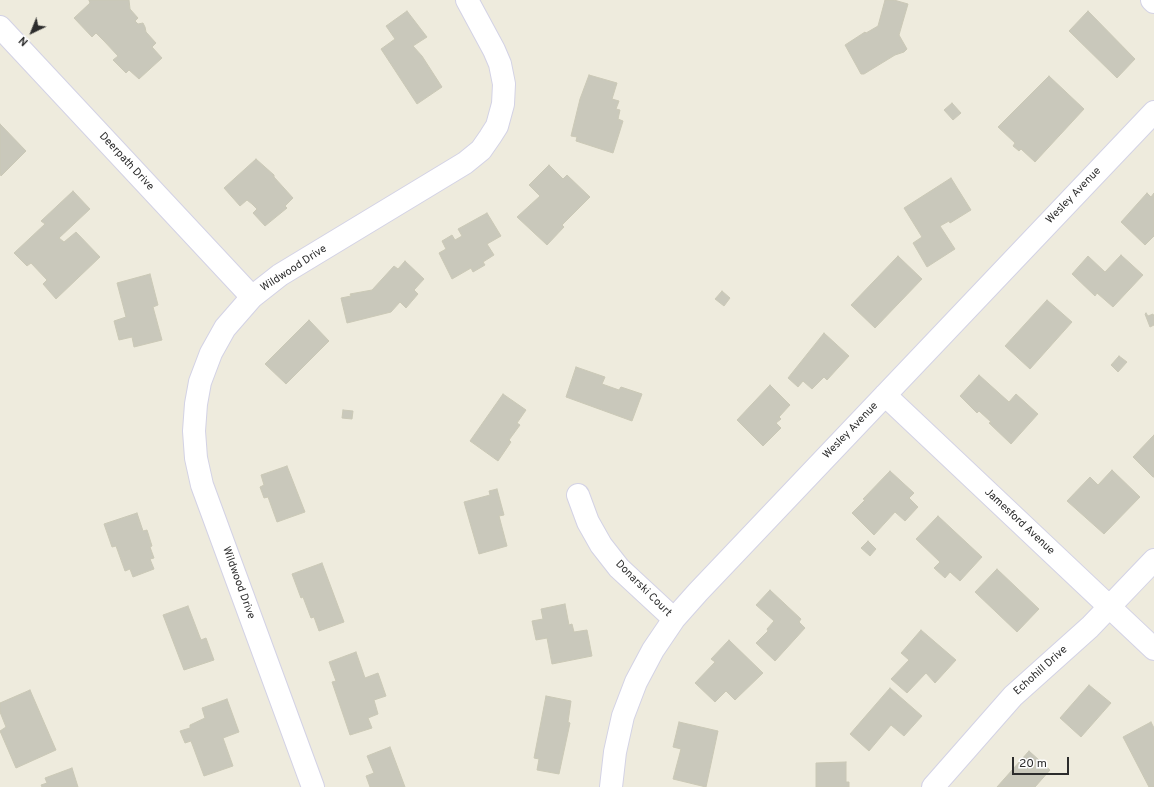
<!DOCTYPE html>
<style>
body{margin:0}
#map{position:relative;width:1154px;height:787px;overflow:hidden;background:#eeebdd;font-family:Overpass,sans-serif}
canvas{display:block}
.north{position:absolute;left:12px;top:12px;width:40px;height:40px;-webkit-text-stroke:3px #fff;paint-order:stroke;rotate:223deg;font-size:11px;font-weight:700;line-height:16px;text-align:center;color:#2c2c2c}
.north::after{content:'';display:block;margin:auto;width:14px;height:18px;background:#2c2c2c;clip-path:polygon(50% 0,100% 100%,50% 72%,0 100%)}
.scale{position:absolute;left:1012px;top:757px;width:57px;height:18px;box-sizing:border-box;border:2px solid #2c2c2c;border-top:0;padding-left:5px;font-size:12px;line-height:14px;white-space:nowrap;color:#2c2c2c;-webkit-text-stroke:3px #fff;paint-order:stroke}
</style>
<div id="map">
<canvas width="1154" height="787"></canvas>
<div class="north">N</div>
<div class="scale">20 m</div>
</div>
<script>
const ctx = document.querySelector('canvas').getContext('2d');
ctx.lineJoin = 'round';
function fill(path, color) { ctx.fillStyle = color; ctx.fill(path, 'evenodd'); }
const toPath = rows => new Path2D(rows.map(r => 'M' + r).join(''));
function trace(path, color, width, dash) { ctx.strokeStyle = color; ctx.lineWidth = width; ctx.lineCap = dash ? 'butt' : 'round'; ctx.setLineDash(dash || []); ctx.stroke(path); }
function drawText(font, color, halo, rows, align = 'center') {
  ctx.font = font + ' Overpass,sans-serif'; ctx.lineWidth = 4; ctx.setLineDash([]); ctx.textBaseline = 'middle'; ctx.strokeStyle = halo; ctx.fillStyle = color; for (const [text, x, y, turn = 0] of rows) {
    ctx.save(); ctx.translate(x, y); ctx.rotate((+turn || 0) * Math.PI / 180); ctx.textAlign = isNaN(turn) ? turn : align; if (halo) ctx.strokeText(text, 0, 0); ctx.fillText(text, 0, 0); ctx.restore();
  }
}
const building = toPath([
 [89,0,129,0,130,9,138,18,135,21,138,24,143,23,145,27,146,32,156,43,152,47,162,58,139,79,129,70,126,73,113,60,118,56,104,41,96,33,92,37,74,18,90,3,89,0],
 [885,0,894,0,908,4,899,35,907,49,904,52,895,55,864,74,861,74,845,45,865,32,866,33,878,26,885,0],
 [407,11,427,37,413,46,422,56,442,87,417,104,381,49,395,39,386,26,407,11],
 [1088,11,1135,59,1117,78,1069,31,1088,11],
 [589,75,617,83,612,99,619,101,616,109,620,110,618,119,623,121,613,153,576,141,577,137,571,136,580,99,589,75],
 [1049,76,1084,109,1035,162,1021,149,1019,151,1013,146,1015,143,998,127,1049,76],
 [952,103,961,113,953,120,944,110,952,103],
 [0,124,26,151,1,176,0,174,0,124],
 [256,159,274,175,274,177,293,198,285,206,287,208,265,226,253,213,257,209,252,204,247,200,240,206,224,188,256,159],
 [549,165,563,179,567,175,590,197,562,225,564,227,547,245,517,217,540,196,529,185,549,165],
 [951,178,971,210,950,223,949,221,940,226,955,249,927,267,913,243,922,237,904,208,951,178],
 [73,191,90,209,59,238,64,242,76,232,100,257,56,299,43,284,47,280,31,263,27,266,14,253,45,224,41,221,73,191],
 [1147,193,1151,197,1154,193,1154,236,1145,245,1121,222,1147,193],
 [487,213,501,236,487,244,494,255,483,262,485,265,473,272,471,268,452,279,439,253,446,249,442,241,452,235,455,240,462,236,458,229,487,213],
 [1121,255,1143,275,1113,307,1097,293,1095,296,1072,274,1088,256,1105,272,1121,255],
 [898,256,922,279,875,328,851,305,898,256],
 [405,261,424,279,414,290,418,294,406,308,400,302,391,312,347,323,341,298,351,296,350,294,372,290,394,266,398,269,405,261],
 [150,274,158,305,153,307,162,340,134,347,132,337,119,340,114,321,126,317,117,283,150,274],
 [722,291,730,298,724,306,715,299,722,291],
 [1047,300,1072,322,1030,369,1005,346,1047,300],
 [1146,313,1148,316,1153,314,1154,317,1154,325,1150,327,1145,314,1146,313],
 [309,320,329,341,286,384,265,364,309,320],
 [824,333,849,356,827,380,824,377,812,389,803,381,798,387,788,378,824,333],
 [1119,356,1127,362,1118,372,1111,365,1119,356],
 [576,367,605,377,602,384,619,390,621,387,642,394,632,421,566,397,576,367],
 [979,375,1009,402,1016,394,1038,414,1011,444,989,423,991,422,979,411,977,413,960,396,979,375],
 [770,385,790,405,779,417,781,419,776,423,781,428,763,446,737,420,770,385],
 [503,394,526,410,517,423,520,425,509,440,511,442,498,461,470,441,503,394],
 [343,410,353,411,352,419,342,418,343,410],
 [1154,435,1154,477,1153,477,1133,457,1154,435],
 [287,466,305,512,277,522,268,497,264,498,260,487,264,485,261,475,287,466],
 [1112,470,1140,497,1104,534,1067,501,1090,477,1098,485,1112,470],
 [890,471,914,493,909,498,918,507,905,521,895,512,874,535,852,513,865,500,863,499,890,471],
 [497,489,504,515,499,516,507,546,479,554,464,502,490,495,489,491,497,489],
 [137,513,143,531,147,530,152,546,150,547,154,558,150,559,154,569,133,577,130,569,125,571,116,546,112,547,104,524,137,513],
 [938,516,982,557,960,581,950,572,945,578,934,568,940,562,916,539,938,516],
 [868,541,876,549,870,556,861,548,868,541],
 [322,563,344,622,319,631,314,617,311,618,303,597,301,598,292,574,322,563],
 [997,569,1039,609,1017,632,975,592,997,569],
 [770,590,801,619,799,622,805,628,775,661,756,643,768,631,767,629,774,621,756,605,770,590],
 [565,604,569,625,572,624,574,632,587,630,592,656,552,664,547,638,536,640,532,621,543,619,541,609,565,604],
 [188,606,201,640,206,638,214,660,184,670,163,615,188,606],
 [921,630,956,660,935,683,926,673,907,693,891,679,909,660,901,653,921,630],
 [729,640,763,673,735,700,726,691,715,702,695,683,715,662,711,659,729,640],
 [356,652,365,678,378,673,386,696,374,700,378,714,368,718,372,728,350,735,332,682,336,681,329,662,356,652],
 [1089,685,1111,703,1081,737,1060,718,1089,685],
 [890,688,922,716,904,736,891,725,869,751,850,734,890,688],
 [30,690,56,750,16,768,0,731,6,727,0,712,0,703,30,690],
 [546,696,571,701,568,722,570,723,559,774,537,770,539,759,534,758,546,696],
 [227,699,239,732,223,738,233,766,204,776,191,741,185,743,180,731,190,728,190,725,205,718,202,708,227,699],
 [679,722,718,731,706,787,673,779,681,749,673,747,679,722],
 [1151,722,1154,728,1154,786,1153,787,1149,787,1123,737,1151,722],
 [390,747,405,787,370,787,366,776,374,773,367,756,390,747],
 [1029,751,1050,770,1035,787,997,787,1029,751],
 [846,762,846,782,849,782,849,787,816,787,816,763,846,762],
 [72,768,78,787,42,787,41,785,47,783,45,778,72,768]
]);
fill(building, '#c9c8bb');
trace(building, '#cac8b6', 1);
const minor = toPath([
 [1152,0,1154,2],
 [0,27,252,297],
 [885,395,1154,649],
 [578,495,588,522,601,545,619,568,674,619],
 [313,787,202,485,196,458,194,431,196,404,200,382,211,353,225,328,252,297,280,275,465,163,481,150,490,137,497,126,503,104,504,84,500,64,494,50,467,0],
 [611,787,615,752,623,716,636,682,653,650,674,619,698,592,1154,112],
 [933,787,1013,696,1090,627,1154,560]
]);
trace(minor, '#d3d2e5', 24);
trace(minor, '#fff', 22);
drawText('11px', '#2c2c2c', '#fff', [
 ["Deerpath Drive",126,162,47],
 ["Wesley Avenue",1074,196,-46],
 ["Wildwood Drive",294,269,-33],
 ["Wesley Avenue",851,431,-46],
 ["Jamesford Avenue",1019,522,43],
 ["Wildwood Drive",238,583,70],
 ["Donarski Court",643,589,45],
 ["Echohill Drive",1041,671,-42]
]);
</script>
